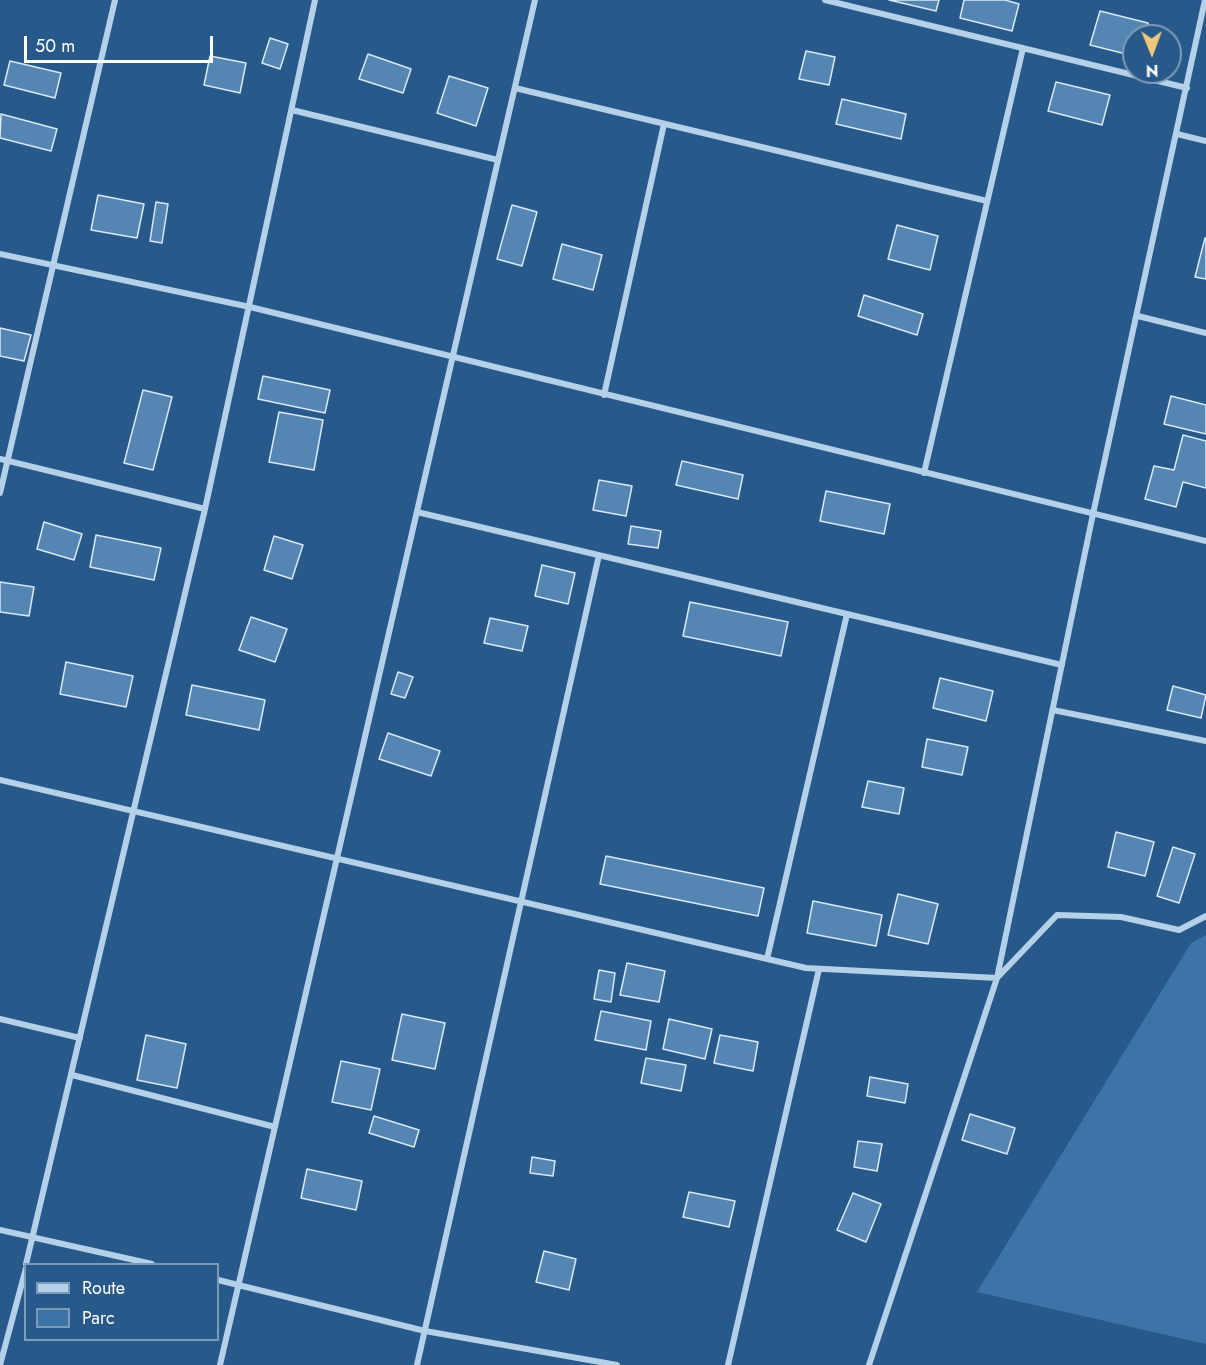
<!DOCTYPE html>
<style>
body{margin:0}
#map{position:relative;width:1206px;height:1365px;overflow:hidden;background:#27598a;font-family:Jost,sans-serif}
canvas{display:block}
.legend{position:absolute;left:24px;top:1263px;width:195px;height:78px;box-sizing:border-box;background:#27598a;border:2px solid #7d9bb9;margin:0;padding:8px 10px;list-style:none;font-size:18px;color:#fff}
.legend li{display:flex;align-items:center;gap:12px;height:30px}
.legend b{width:30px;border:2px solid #7d9bb9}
.north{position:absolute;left:1122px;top:24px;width:60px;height:60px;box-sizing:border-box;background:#27598a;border:2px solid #7d9bb9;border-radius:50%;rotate:179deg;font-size:16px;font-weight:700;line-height:24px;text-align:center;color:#fff}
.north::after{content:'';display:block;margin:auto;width:21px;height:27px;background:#f2c77b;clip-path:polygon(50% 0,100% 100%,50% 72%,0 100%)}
.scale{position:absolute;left:24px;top:36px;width:189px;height:27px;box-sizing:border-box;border:3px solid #fff;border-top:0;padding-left:8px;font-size:18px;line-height:21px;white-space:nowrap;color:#fff;-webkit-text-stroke:4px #27598a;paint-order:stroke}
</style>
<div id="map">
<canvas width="1206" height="1365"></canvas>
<ul class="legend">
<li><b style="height:8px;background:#b5d0e9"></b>Route</li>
<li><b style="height:16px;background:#3c74a7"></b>Parc</li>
</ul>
<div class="north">N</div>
<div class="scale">50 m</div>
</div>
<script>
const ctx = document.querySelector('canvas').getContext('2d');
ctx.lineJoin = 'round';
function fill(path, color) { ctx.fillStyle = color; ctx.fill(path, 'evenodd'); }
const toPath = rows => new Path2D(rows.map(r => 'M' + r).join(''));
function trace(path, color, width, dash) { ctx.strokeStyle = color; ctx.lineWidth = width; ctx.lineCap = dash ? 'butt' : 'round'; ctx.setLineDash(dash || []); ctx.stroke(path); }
fill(toPath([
 [1206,935,1206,1344,977,1292,1191,943]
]), '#3c74a7');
const building = toPath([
 [889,0,939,0,936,11,889,0],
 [964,0,1005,0,1019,4,1012,31,960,18,964,0],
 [1100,11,1148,23,1145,36,1134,36,1134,56,1090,45,1100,11],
 [270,38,288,44,280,69,262,63,270,38],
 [806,51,835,57,829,85,799,79,806,51],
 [368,54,411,69,403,93,359,79,368,54],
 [210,56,246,63,240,93,204,85,210,56],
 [10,61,61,73,55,98,4,85,10,61],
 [449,76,488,88,476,126,437,113,449,76],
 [1056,82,1110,95,1102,125,1048,111,1056,82],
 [842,99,906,114,901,139,836,124,842,99],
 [1,114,57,129,51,151,0,138,1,114],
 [98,195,144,204,137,238,91,230,98,195],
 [156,202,168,204,162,243,150,241,156,202],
 [512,205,537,212,522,266,497,259,512,205],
 [897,225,938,236,930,270,888,259,897,225],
 [1205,238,1206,238,1206,279,1195,277,1205,238],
 [562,244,602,255,593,290,553,279,562,244],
 [864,295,923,314,917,335,858,316,864,295],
 [0,328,31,335,24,361,0,356,0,328],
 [263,376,330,390,325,413,258,399,263,376],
 [143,390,172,397,153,470,124,463,143,390],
 [1171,396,1206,405,1206,434,1164,424,1171,396],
 [279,412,323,420,314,470,269,462,279,412],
 [1183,435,1206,441,1206,488,1183,482,1176,507,1145,499,1154,466,1174,470,1183,435],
 [682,461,743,475,738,499,676,485,682,461],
 [599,480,632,486,626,516,593,510,599,480],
 [826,491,890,504,884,534,820,521,826,491],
 [44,522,82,534,74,560,37,549,44,522],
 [631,526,661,531,658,548,628,544,631,526],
 [96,535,161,548,154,580,90,567,96,535],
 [274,536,303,545,292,579,264,570,274,536],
 [542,565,575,573,568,604,535,596,542,565],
 [0,582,34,587,29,616,0,612,0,582],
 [690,602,788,622,781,656,683,636,690,602],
 [251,617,287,629,275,662,239,650,251,617],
 [490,618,528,626,522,651,484,643,490,618],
 [66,662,133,676,126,707,60,694,66,662],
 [398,672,413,677,405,698,391,694,398,672],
 [940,678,993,691,986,721,933,708,940,678],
 [192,685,265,700,259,730,186,715,192,685],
 [1173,686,1206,695,1201,718,1167,710,1173,686],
 [388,733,440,751,431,776,379,759,388,733],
 [927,739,968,747,962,775,922,767,927,739],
 [868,781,904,788,899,814,862,807,868,781],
 [1116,832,1154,842,1145,876,1108,867,1116,832],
 [1173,847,1195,854,1179,903,1157,896,1173,847],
 [606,856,764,888,758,916,600,884,606,856],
 [898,894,938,904,928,944,888,935,898,894],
 [813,901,882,915,876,946,807,933,813,901],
 [627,963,665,971,659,1002,620,995,627,963],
 [599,970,615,973,611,1002,594,999,599,970],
 [601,1011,651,1021,646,1050,595,1040,601,1011],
 [402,1014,445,1023,435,1069,392,1060,402,1014],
 [669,1019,712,1029,705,1059,663,1049,669,1019],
 [146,1035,186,1044,177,1088,137,1080,146,1035],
 [720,1035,758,1042,753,1071,714,1063,720,1035],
 [646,1058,686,1065,681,1091,641,1083,646,1058],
 [341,1061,380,1069,371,1110,332,1102,341,1061],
 [870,1077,908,1084,905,1103,867,1096,870,1077],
 [970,1114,1015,1128,1007,1154,962,1140,970,1114],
 [374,1116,419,1130,414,1147,369,1133,374,1116],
 [858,1141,882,1144,877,1171,854,1167,858,1141],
 [532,1157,555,1161,553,1176,530,1173,532,1157],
 [307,1169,362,1181,356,1210,301,1198,307,1169],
 [689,1192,735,1201,729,1227,683,1217,689,1192],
 [853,1193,881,1204,866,1242,837,1230,853,1193],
 [544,1251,576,1259,569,1290,536,1282,544,1251]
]);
fill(building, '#5485b3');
trace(building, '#d9e9f7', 1.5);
trace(toPath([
 [825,0,1187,88],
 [515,88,987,201],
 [292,110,498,160],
 [1177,134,1206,141],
 [0,254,250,307,1206,541],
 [1138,316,1206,333],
 [604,395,664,124],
 [0,459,205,509],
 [924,473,1023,48],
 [0,493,115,0],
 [417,512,1062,665],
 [1053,710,1206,741],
 [0,780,806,968,997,978,1057,915,1121,917,1179,930,1206,916],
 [767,959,847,614],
 [0,1019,80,1038],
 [72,1075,275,1127],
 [0,1230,152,1264],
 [26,1264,205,509,315,0],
 [218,1280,425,1331,617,1365],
 [0,1365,26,1268],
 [220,1365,535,0],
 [417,1365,599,555],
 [728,1365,819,969],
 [869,1365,997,978,1093,514,1205,0]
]), '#b5d0e9', 6);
</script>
